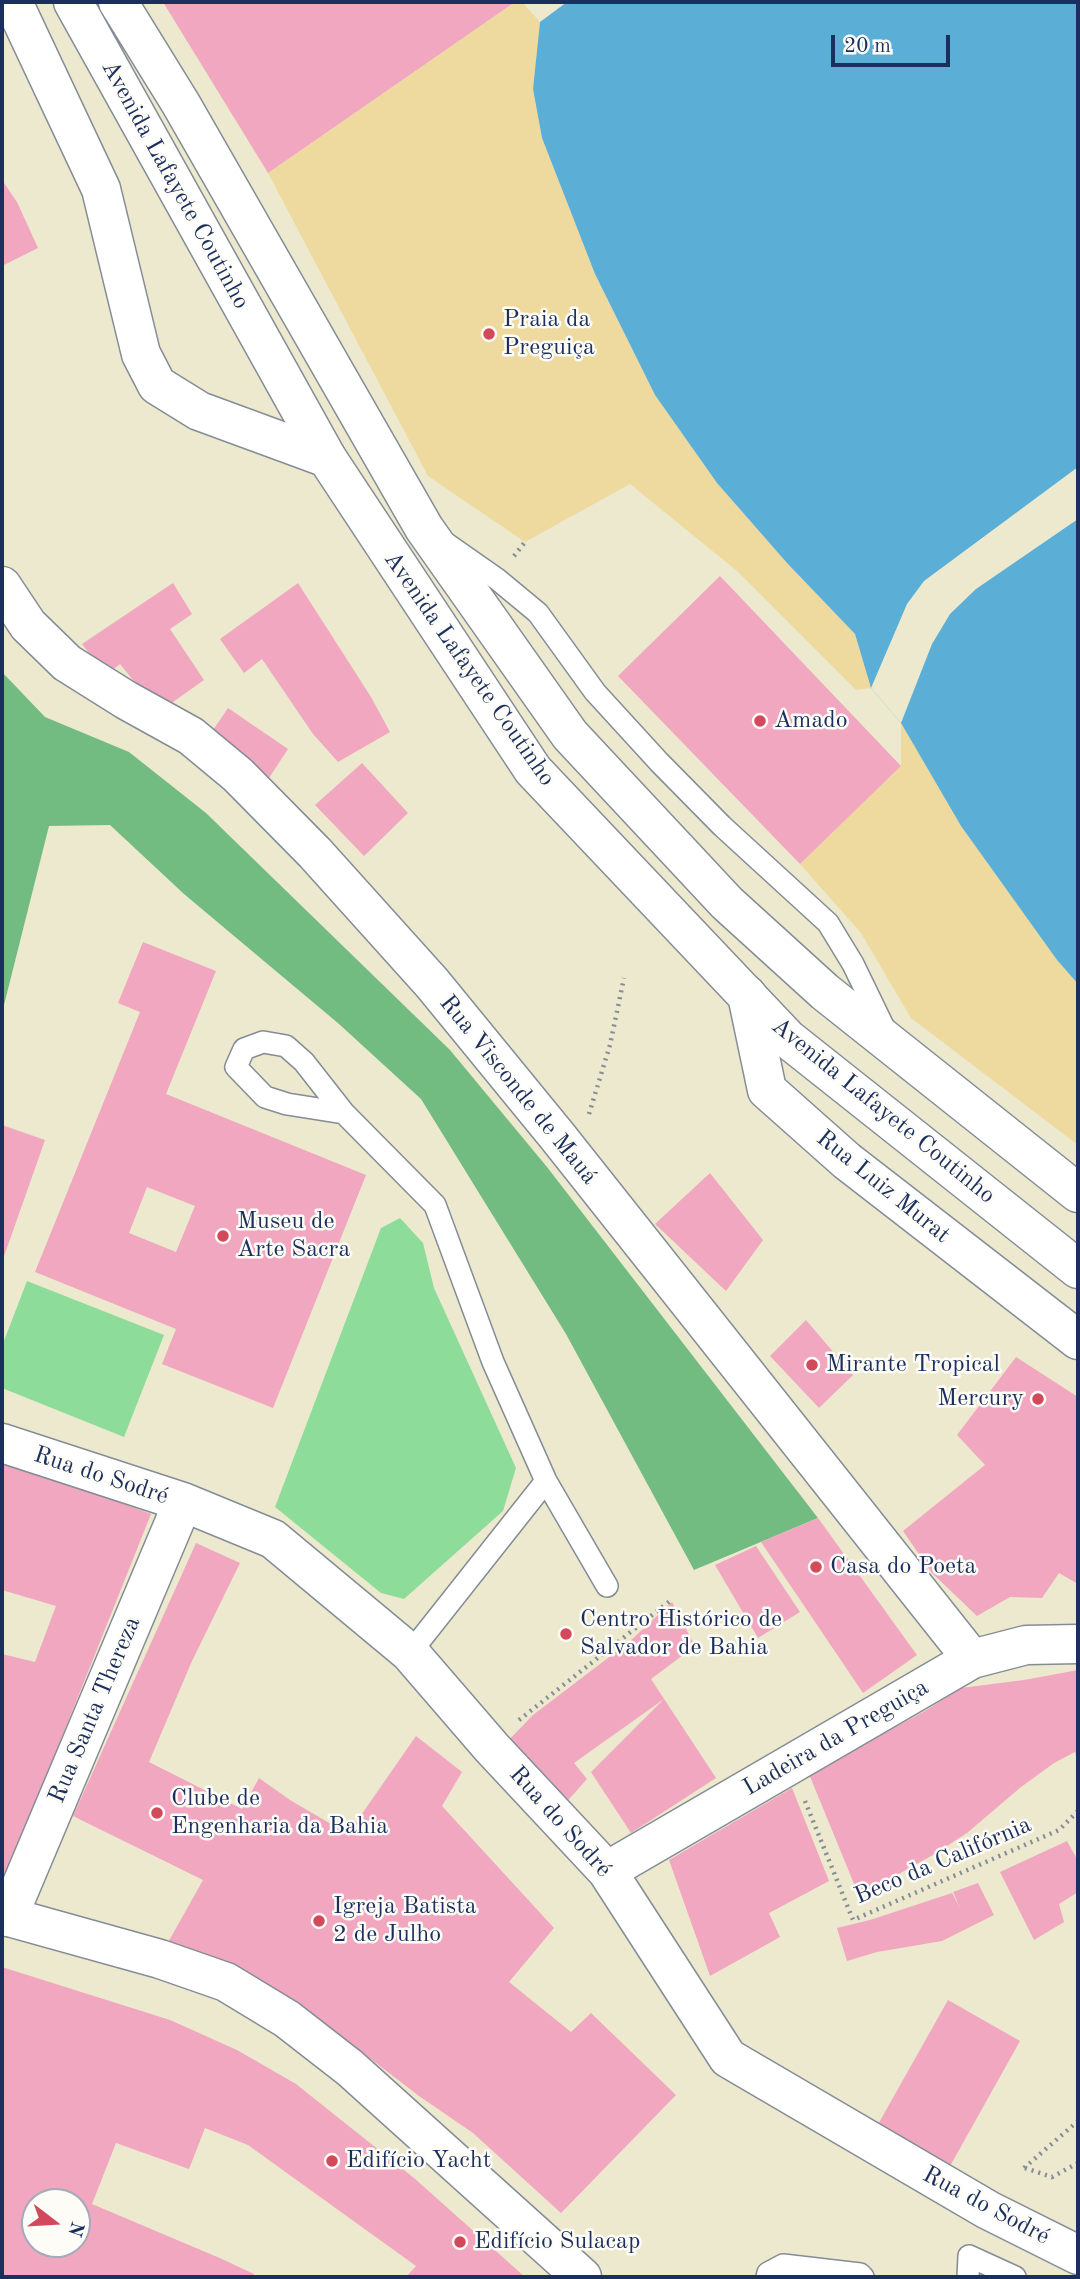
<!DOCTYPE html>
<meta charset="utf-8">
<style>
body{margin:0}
#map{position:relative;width:1080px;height:2279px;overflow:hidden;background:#ede9ce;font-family:"Old Standard TT",serif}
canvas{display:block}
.frame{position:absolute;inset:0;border:4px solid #1b2f5e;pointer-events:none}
.north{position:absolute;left:21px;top:2188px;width:70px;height:70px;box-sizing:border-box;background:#fdfcf7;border:2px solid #a3aaba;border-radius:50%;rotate:107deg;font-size:19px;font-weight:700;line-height:28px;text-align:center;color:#1b2f5e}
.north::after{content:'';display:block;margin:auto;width:24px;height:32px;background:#d1495b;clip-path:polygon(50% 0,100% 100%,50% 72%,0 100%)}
.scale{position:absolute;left:831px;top:35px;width:119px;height:32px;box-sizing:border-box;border:4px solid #1b2f5e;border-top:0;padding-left:9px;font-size:21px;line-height:24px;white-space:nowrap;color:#1b2f5e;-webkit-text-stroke:5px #fdfcf7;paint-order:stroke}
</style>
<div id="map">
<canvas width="1080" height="2279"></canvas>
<div class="frame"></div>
<div class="north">N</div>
<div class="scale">20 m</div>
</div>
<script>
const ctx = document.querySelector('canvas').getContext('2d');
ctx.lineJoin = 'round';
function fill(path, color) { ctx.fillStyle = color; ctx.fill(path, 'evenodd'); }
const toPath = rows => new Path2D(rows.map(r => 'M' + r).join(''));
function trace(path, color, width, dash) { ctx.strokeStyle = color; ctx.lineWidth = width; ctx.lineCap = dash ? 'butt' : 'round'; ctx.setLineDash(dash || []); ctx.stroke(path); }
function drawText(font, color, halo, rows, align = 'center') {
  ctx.font = font + ' "Old Standard TT",serif'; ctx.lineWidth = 5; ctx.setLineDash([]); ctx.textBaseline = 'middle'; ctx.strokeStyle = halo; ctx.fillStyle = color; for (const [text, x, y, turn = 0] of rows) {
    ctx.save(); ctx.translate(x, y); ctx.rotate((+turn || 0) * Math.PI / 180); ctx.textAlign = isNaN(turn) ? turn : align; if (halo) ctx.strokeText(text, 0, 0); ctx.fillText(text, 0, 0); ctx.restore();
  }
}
fill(toPath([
 [400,1218,423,1243,434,1288,516,1468,503,1511,404,1599,381,1593,275,1507,381,1228],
 [27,1281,164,1335,124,1437,2,1388,2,1346]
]), '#8edc9a');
fill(toPath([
 [2,672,45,717,129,752,206,813,450,1050,547,1167,818,1518,694,1570,566,1334,421,1099,339,1024,184,894,110,825,49,826,2,1013]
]), '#72bc82');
fill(toPath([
 [515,2,522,2,540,22,533,89,542,138,595,274,655,395,717,483,787,563,855,634,871,688,856,690,737,571,630,484,525,542,428,476,268,173],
 [901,723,961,826,1057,960,1078,984,1078,1145,911,1018,861,933,800,864,901,766]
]), '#eeda9e');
fill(toPath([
 [567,2,1078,2,1078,984,1057,960,961,826,901,723,871,688,855,634,787,563,717,483,655,395,595,274,542,138,533,89,540,22]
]), '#5bafd7');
fill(toPath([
 [1078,467,1078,519,976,589,950,614,932,644,901,723,871,688,907,604,924,581]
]), '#ede9ce');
fill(toPath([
 [163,2,515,2,268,173],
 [2,180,17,202,38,248,2,266],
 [720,576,901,766,800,864,618,676],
 [173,583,192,614,170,629,204,680,159,712,120,664,106,675,82,644],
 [298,583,371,697,390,732,338,762,313,734,262,659,244,673,220,639],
 [228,708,288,749,267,781,207,739],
 [362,763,408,813,364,856,315,805],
 [143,942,216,971,166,1094,366,1175,273,1408,162,1364,176,1329,35,1272,140,1012,118,1003],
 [147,1187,195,1206,176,1252,129,1233],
 [2,1125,45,1140,2,1262],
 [710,1173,763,1240,726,1291,655,1224],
 [806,1320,853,1375,819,1408,770,1356],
 [1016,1357,1078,1397,1078,1584,1059,1573,1042,1598,1010,1597,977,1616,932,1573,903,1531,985,1465,957,1435],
 [2,1463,93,1492,151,1514,40,1792,2,1899,2,1654,35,1662,56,1606,2,1590],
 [818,1518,917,1655,863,1693,761,1542],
 [196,1543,240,1563,192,1661,149,1762,242,1809,259,1778,290,1800,348,1834,416,1736,462,1772,442,1806,554,1928,509,1982,571,2032,591,2013,676,2095,561,2213,473,2133,419,2096,315,2016,237,1972,166,1946,203,1880,73,1816],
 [756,1546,800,1612,758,1638,715,1565],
 [672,1602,695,1646,651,1679,716,1778,631,1833,591,1772,664,1699,574,1763,587,1779,562,1807,506,1743,533,1715,629,1642],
 [1078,1670,1078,1760,1075,1752,1054,1763,1021,1787,967,1833,933,1855,859,1896,809,1774,925,1711,961,1688,1024,1680],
 [792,1788,829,1881,769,1913,780,1937,710,1976,669,1860],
 [1067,1841,1078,1861,1078,1892,1059,1904,1064,1922,1034,1940,1000,1872],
 [978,1883,994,1915,942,1941,877,1952,847,1961,837,1928,870,1920,952,1893,960,1908,953,1892],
 [2,1967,170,2020,237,2050,296,2084,414,2178,525,2277,406,2277,416,2266,248,2145,205,2128,189,2169,116,2143,92,2204,222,2259,254,2274,254,2277,2,2277],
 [35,2202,77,2202,77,2244,35,2244],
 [948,2000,1020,2041,949,2168,876,2128]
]), '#f0a7bf');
const lane = toPath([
 [447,544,497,579,538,613,595,692,659,762,722,826,828,923,853,964,885,1030],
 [344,1113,287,1104,265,1097,236,1067,244,1049,263,1042,286,1046,304,1062,344,1113,435,1205,493,1362,546,1481,607,1586],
 [410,1653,546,1481],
 [767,2277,768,2273,783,2265,860,2274,863,2277],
 [968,2277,969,2256,1015,2277]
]);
const street = toPath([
 [13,2,101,189,141,354,157,385,199,411,327,458],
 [2,586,28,625,67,663,126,700,191,736,238,775,315,853,432,983,558,1137,972,1659],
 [747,995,767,1090,847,1161,1078,1340],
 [2,1443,183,1502,273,1539,410,1653,492,1748,607,1871,728,2058,988,2210,1078,2255],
 [607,1871,972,1659,1026,1645,1078,1644],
 [8,1917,183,1502]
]);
const secondary = toPath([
 [2,1915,160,1959,226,1982,287,2019,350,2068,582,2277]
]);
const primary = toPath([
 [73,2,327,458,533,770,788,1039,1078,1269],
 [118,2,181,104,424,528,570,735,727,903,825,992,1078,1193]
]);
trace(lane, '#848c96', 24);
trace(street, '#848c96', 41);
trace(secondary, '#848c96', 41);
trace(primary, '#848c96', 41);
trace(toPath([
 [514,556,525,542],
 [589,1114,610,1045,624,978],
 [519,1720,670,1601],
 [805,1801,853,1920,1059,1830,1078,1811],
 [1024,2168,1078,2121],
 [1025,2168,1052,2177,1078,2163]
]), '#848c96', 4.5, [2, 5]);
trace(lane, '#fff', 21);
trace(street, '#fff', 38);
trace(secondary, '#fff', 38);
trace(primary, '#fff', 38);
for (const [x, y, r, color] of [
 [489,334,7,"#d1495b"],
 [760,721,7,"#d1495b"],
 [223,1236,7,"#d1495b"],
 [812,1365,7,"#d1495b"],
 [1038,1399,7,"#d1495b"],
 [816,1567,7,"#d1495b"],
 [566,1634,7,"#d1495b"],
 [157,1813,7,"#d1495b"],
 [319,1921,7,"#d1495b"],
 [332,2161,7,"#d1495b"],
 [460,2242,7,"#d1495b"]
]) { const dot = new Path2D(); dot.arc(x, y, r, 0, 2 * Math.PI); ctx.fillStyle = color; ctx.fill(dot); trace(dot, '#fdfcf7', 2.5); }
drawText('24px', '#1b2f5e', '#fdfcf7', [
 ["Avenida Lafayete Coutinho",175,185,61],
 ["Avenida Lafayete Coutinho",469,669,55],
 ["Rua Visconde de Mauá",518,1090,51],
 ["Avenida Lafayete Coutinho",883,1111,39],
 ["Rua Luiz Murat",883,1187,39],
 ["Rua do Sodré",101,1476,18],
 ["Rua Santa Thereza",95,1710,-67],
 ["Ladeira da Preguiça",836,1738,-30],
 ["Rua do Sodré",560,1822,48],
 ["Beco da Califórnia",943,1861,-23],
 ["Rua do Sodré",986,2206,28]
]);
drawText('24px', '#1b2f5e', '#fdfcf7', [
 ["Praia da",503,320],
 ["Preguiça",503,348],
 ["Amado",774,721],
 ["Museu de",237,1222],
 ["Arte Sacra",237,1250],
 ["Mirante Tropical",826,1365],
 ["Mercury",1024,1399,"right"],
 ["Casa do Poeta",830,1567],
 ["Centro Histórico de",580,1620],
 ["Salvador de Bahia",580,1648],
 ["Clube de",171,1799],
 ["Engenharia da Bahia",171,1827],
 ["Igreja Batista",333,1907],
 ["2 de Julho",333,1935],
 ["Edifício Yacht",346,2161],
 ["Edifício Sulacap",474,2242]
], 'left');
</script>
